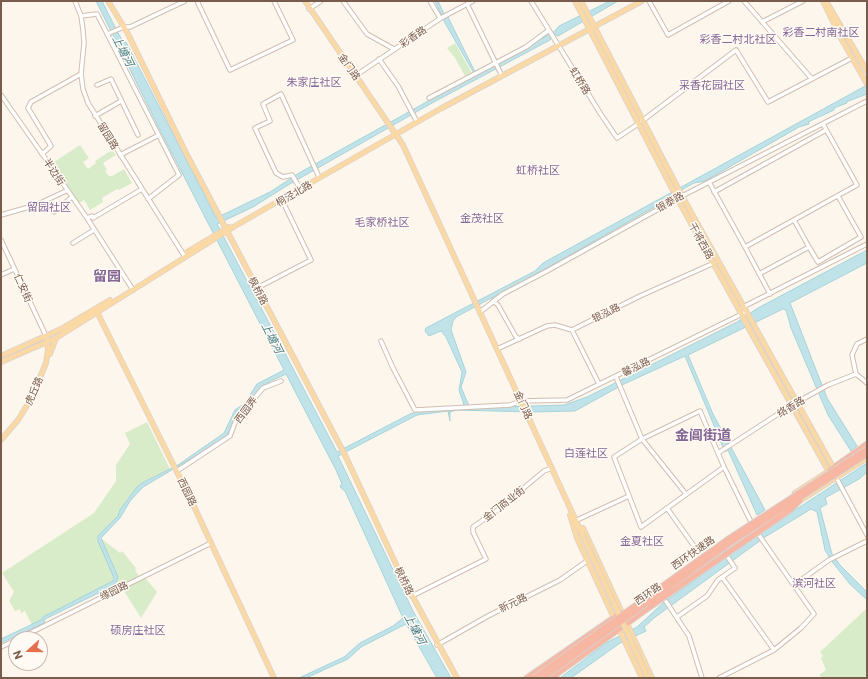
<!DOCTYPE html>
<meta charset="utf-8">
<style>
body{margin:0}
#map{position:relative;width:868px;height:679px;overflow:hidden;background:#fdf6ec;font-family:Commissioner,sans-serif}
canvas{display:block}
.frame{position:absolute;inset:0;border:2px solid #7a5c4d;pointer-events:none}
.north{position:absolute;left:8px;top:631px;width:40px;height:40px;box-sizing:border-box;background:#fffaf3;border:1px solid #cabbb1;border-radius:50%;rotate:249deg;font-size:11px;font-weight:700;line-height:16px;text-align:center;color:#7a5c4d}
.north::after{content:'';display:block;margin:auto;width:14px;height:18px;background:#e76f51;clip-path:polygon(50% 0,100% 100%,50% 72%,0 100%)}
</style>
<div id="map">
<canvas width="868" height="679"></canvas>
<div class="frame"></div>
<div class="north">N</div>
</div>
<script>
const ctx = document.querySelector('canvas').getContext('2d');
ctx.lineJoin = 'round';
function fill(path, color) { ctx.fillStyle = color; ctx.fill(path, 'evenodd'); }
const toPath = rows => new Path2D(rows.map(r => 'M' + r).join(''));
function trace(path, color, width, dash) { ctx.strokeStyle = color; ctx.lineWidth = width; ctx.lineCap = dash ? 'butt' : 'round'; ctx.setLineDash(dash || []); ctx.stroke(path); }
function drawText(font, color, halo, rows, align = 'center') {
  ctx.font = font + ' Commissioner,"Noto Sans SC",sans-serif'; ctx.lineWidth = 3; ctx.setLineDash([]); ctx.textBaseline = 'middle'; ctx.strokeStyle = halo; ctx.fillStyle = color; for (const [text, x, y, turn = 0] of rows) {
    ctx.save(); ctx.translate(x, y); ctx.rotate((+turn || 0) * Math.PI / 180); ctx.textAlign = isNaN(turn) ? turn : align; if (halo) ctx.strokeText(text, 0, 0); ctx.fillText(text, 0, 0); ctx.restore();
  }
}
fill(toPath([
 [455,43,472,73,465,76,455,58,447,48],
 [80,145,89,158,83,162,88,169,96,163,95,161,112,150,116,155,103,163,107,170,105,171,109,176,112,176,124,169,132,183,119,190,117,189,102,198,103,202,90,210,84,200,78,204,51,164],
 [147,422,170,469,142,483,120,510,118,516,98,536,120,553,122,551,136,568,135,570,139,576,142,574,157,592,141,618,121,586,115,585,112,582,32,625,25,611,21,613,20,609,15,611,9,601,14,592,2,573,94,513,116,481,116,465,130,444,125,433],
 [867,608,867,678,823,678,819,675,826,670,821,658,823,656,820,652]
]), '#d8ecc9');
const water = toPath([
 [96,1,102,1,117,31,124,43,126,42,216,218,270,192,299,173,475,75,445,23,435,1,438,1,444,14,446,13,476,74,554,32,559,26,610,1,618,1,558,36,554,34,551,36,550,40,432,103,288,185,253,207,217,224,337,452,410,414,421,411,465,408,459,390,462,372,446,337,441,331,429,336,425,331,426,328,535,271,543,263,867,85,867,94,846,102,847,103,834,108,834,110,808,122,809,124,799,127,705,181,694,183,685,188,658,205,538,273,456,317,453,321,451,330,466,372,461,387,470,408,564,405,587,397,737,322,758,308,867,250,867,263,790,303,827,398,857,446,851,451,828,415,791,328,786,310,783,309,688,355,713,414,765,510,757,515,728,450,725,452,685,356,624,384,575,411,532,412,456,410,450,412,450,421,448,411,417,415,338,456,413,611,451,678,437,678,406,624,361,647,348,659,306,678,299,678,344,657,360,643,393,626,403,618,345,491,341,488,340,486,342,484,336,470,286,374,271,381,259,389,224,439,143,487,130,501,120,518,101,538,118,577,115,585,45,619,44,623,1,643,1,639,41,620,43,617,113,581,114,578,98,541,98,536,118,516,120,510,137,487,142,483,178,465,224,433,235,410,245,403,257,384,284,370,161,132,96,1],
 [867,463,867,472,859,479,825,498,827,504,820,508,832,554,840,565,867,592,867,600,850,584,833,563,825,550,817,512,811,509,765,537,654,618,644,627,646,631,620,643,571,678,560,678,606,643,637,627,663,603,757,535,867,463]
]);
fill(water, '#bfe3e8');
trace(water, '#a5d3da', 1);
const minor = toPath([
 [75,1,81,16,83,30,84,43,81,74,83,89,88,103,185,257],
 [197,1,230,70,293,40,274,1],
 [343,1,367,34,394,49],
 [430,1,440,18],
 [531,1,600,113,617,138,638,124],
 [649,1,668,35,729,1],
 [744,1,812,79],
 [467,4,501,74],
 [309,9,321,1],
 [81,16,97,14,179,175,148,199],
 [762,22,803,1],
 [107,34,124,27,130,27,185,1],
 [379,59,398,86,416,120],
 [355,76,441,18,473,1],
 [97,85,111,79,138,135],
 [1,95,87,218,133,290],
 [429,98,526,47,549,30],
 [95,116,121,101],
 [642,121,736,50,768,102,852,58],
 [42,154,51,146,28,108,31,102,81,74],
 [120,155,157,136],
 [709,182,745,247,857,185,823,124],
 [301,190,292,175,283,177,276,173,255,128,270,121,263,104,281,94,319,177],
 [714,192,826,130],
 [54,212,72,197],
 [1,215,36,205,66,191],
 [87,218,92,216,93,218,142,189],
 [1,240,46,336],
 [73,243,94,230],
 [745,247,770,294],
 [809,247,818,262,861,237,838,196],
 [759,274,809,247,794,220],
 [1,275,14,269],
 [257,288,311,260,282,200],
 [493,301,498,305,516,337,520,339],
 [743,307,867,244],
 [480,312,503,294,547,271,682,196,867,101],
 [572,330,599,384],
 [381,341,393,368,415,410,510,405,521,401,567,400,746,312],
 [497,349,547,326,555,325,572,330,640,296,714,263],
 [856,374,852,355,857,344,867,339],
 [616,377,642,439,686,494],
 [718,453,792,405,828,385,856,374,867,383],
 [724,467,641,527,614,457,642,439,700,411,724,467,753,526],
 [177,471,230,436,236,420,263,388,281,381],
 [836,477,867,535],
 [667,508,701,556],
 [577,520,629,496],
 [722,577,774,650],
 [794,585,829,560,867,541],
 [412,596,486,559,473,532,473,527,495,512,544,471,552,468],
 [663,597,689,636,702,678],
 [677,617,707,596,718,580,735,568,725,553],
 [18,639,211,543],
 [437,645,488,616,560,580,587,561],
 [1,647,16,640],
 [719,678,774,650,801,628,814,614,756,531]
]);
const major = toPath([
 [108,1,127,32,187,155,345,455,401,575,457,678],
 [305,1,403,145,582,534],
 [575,1,677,198,742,315],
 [581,1,682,196,838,476],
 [823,1,841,38,867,84],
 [826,1,867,71],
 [187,252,229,227],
 [96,310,191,500,274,678],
 [748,327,829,472],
 [50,354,56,338],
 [1,356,61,329,110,300],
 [1,362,56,338,235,226,440,109,642,1],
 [1,440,18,420,31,399,46,363,48,350,47,339],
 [795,493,832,469],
 [798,502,867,458],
 [570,515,577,538,615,620],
 [583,528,652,678],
 [659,597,777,516],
 [618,627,642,678]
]);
const highway = toPath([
 [829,471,867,444],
 [527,678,621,613],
 [551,678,651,606]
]);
trace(minor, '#d1beb0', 5.5);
trace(major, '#dad1cd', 6);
trace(highway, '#dad1cd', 7);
trace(minor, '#fff', 3.5);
trace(major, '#fbd9a5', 4.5);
trace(highway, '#f7b7a3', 5);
const majorBridge = toPath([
 [742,315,748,327],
 [582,534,648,678]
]);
const highwayBridge = toPath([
 [651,606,790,510,800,500],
 [534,678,727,540,867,449],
 [543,678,730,543,867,454]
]);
trace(majorBridge, '#dad1cd', 6, []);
trace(highwayBridge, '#dad1cd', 7, []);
trace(majorBridge, '#fbd9a5', 4.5);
trace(highwayBridge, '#f7b7a3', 5);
drawText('10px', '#7a5c4d', '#fffaf3', [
 ["彩香路",413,37,-34],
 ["金门路",349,67,55],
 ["虹桥路",580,81,58],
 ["留园路",108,136,58],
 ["半边街",54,172,57],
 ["桐泾北路",294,194,-30],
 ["银泰路",670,202,-29],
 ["干将西路",701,241,61],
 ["仁安街",23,288,66],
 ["枫桥路",258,291,62],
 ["银泓路",606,313,-26],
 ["馨泓路",636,367,-26],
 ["虎丘路",34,391,-66],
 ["金门路",523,405,65],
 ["络香路",791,407,-31],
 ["西园弄",246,410,-53],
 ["西园路",187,492,64],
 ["金门商业街",504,504,-38],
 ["西环快速路",693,553,-35],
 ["枫桥路",404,581,63],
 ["缘园路",114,591,-26],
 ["西环路",648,594,-35],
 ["新元路",513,603,-26]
]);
drawText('11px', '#846695', '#fffaf3', [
 ["彩香二村南社区",821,32],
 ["彩香二村北社区",738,39],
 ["朱家庄社区",314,82],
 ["采香花园社区",712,85],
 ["虹桥社区",538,170],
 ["留园社区",49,207],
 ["金茂社区",482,218],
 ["毛家桥社区",382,222],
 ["白莲社区",586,453],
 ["金夏社区",642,541],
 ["滨河社区",814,583],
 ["硕房庄社区",138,630]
]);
drawText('italic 11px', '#437c86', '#fffaf3', [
 ["上塘河",123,51,63],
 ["上塘河",272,338,63],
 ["上塘河",415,629,62]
]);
drawText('bold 14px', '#846695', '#fffaf3', [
 ["留园",107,276],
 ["金阊街道",703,435]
]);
</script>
